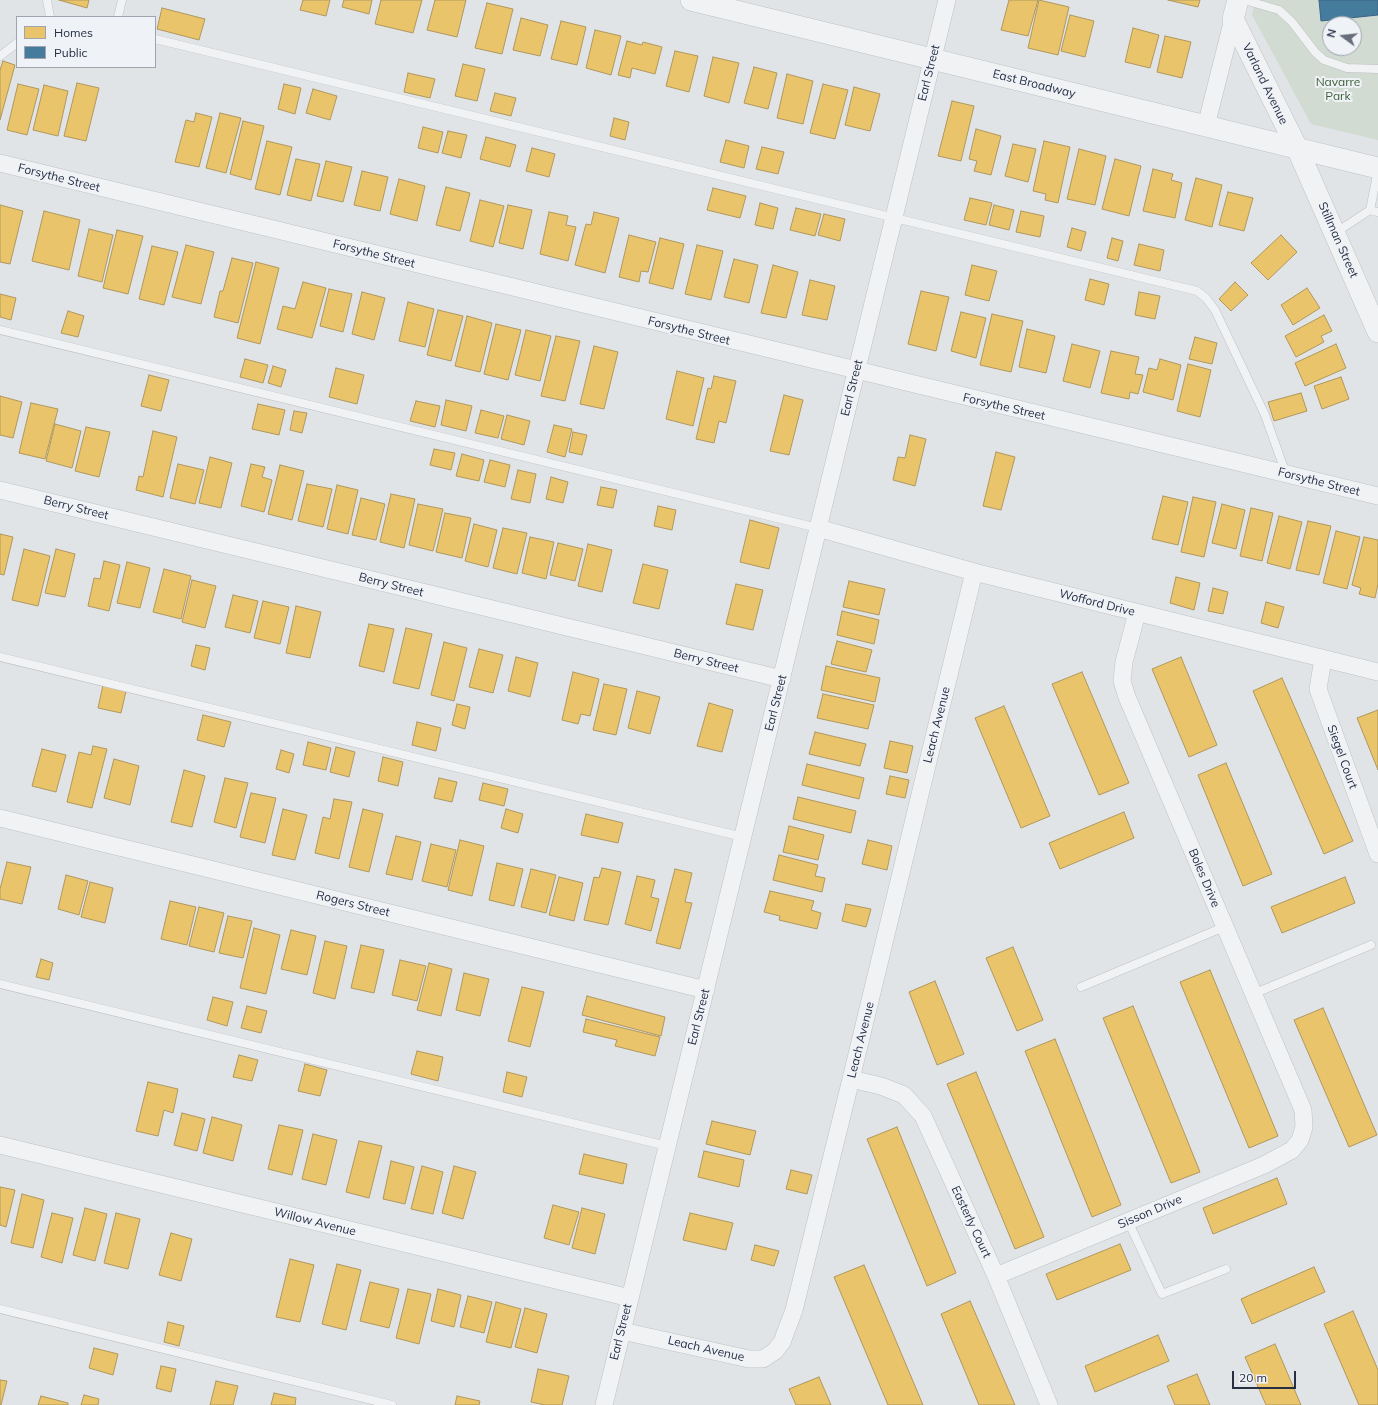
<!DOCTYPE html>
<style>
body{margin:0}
#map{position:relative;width:1378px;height:1405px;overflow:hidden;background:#e1e4e7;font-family:Mulish,sans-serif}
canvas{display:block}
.legend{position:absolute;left:16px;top:16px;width:140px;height:52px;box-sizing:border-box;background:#eff2f7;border:1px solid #9fa4af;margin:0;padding:5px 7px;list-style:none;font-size:12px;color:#272f42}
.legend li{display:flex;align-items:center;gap:8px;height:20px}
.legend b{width:20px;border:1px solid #9fa4af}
.north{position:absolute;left:1322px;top:16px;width:40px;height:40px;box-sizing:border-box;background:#eff2f7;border:1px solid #9fa4af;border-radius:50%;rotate:285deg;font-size:11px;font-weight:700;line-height:16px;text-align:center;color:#272f42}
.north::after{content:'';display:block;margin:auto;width:14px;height:18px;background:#686e7c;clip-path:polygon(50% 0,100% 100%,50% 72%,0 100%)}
.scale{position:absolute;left:1232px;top:1371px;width:64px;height:18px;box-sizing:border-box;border:2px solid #272f42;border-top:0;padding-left:5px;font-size:12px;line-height:14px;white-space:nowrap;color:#272f42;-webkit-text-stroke:3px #eff2f7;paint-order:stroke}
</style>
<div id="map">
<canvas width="1378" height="1405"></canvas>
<ul class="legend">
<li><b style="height:11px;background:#e9c46a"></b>Homes</li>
<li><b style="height:11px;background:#457b9d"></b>Public</li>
</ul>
<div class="north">N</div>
<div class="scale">20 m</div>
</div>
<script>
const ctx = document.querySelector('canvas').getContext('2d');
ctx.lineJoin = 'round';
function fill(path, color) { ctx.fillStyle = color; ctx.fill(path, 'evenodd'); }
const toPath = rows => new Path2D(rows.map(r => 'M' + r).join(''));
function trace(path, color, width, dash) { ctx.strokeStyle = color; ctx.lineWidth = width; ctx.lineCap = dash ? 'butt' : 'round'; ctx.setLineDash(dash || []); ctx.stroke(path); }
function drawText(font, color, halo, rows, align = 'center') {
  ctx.font = font + ' Mulish,sans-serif'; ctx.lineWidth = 4; ctx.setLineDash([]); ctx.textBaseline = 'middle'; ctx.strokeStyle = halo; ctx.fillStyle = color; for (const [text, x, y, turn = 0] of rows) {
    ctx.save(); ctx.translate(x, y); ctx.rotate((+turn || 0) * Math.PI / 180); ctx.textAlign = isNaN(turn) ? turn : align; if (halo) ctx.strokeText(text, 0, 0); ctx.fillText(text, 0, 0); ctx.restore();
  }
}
fill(toPath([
 [1255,0,1378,0,1378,140,1311,124,1252,15],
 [1330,24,1354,24,1354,48,1330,48]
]), '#d1dbd2');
const homes = toPath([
 [59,0,89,0,87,8,59,0],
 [303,0,330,0,326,16,300,10,303,0],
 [344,0,372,0,369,14,342,7,344,0],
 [381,0,422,0,413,33,375,24,381,0],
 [435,0,466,0,457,37,427,30,435,0],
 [1009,0,1038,0,1028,36,1001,30,1009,0],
 [1039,0,1069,7,1058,55,1028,48,1039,0],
 [1168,0,1200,0,1198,7,1168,0],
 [487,3,513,9,502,54,475,48,487,3],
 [162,8,205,19,199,40,157,29,162,8],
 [1070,15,1094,21,1085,57,1061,51,1070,15],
 [521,18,548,25,540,56,513,50,521,18],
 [561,21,586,27,577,65,551,59,561,21],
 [1133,28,1159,35,1150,68,1125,62,1133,28],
 [595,30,621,36,611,75,586,68,595,30],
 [1165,36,1191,42,1182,78,1157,72,1165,36],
 [627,41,642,45,643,42,662,47,655,74,632,68,630,78,618,75,627,41],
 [675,51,698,56,689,92,666,86,675,51],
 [713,57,739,63,729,103,704,96,713,57],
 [3,61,15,65,0,120,0,70,3,61],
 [463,64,485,69,477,101,455,96,463,64],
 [754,67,777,73,768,109,744,103,754,67],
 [408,73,435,79,430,98,404,92,408,73],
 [787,74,813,81,803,124,777,118,787,74],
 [77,83,99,88,86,141,64,136,77,83],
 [18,84,39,89,27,135,7,130,18,84],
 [284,84,301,88,295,114,278,109,284,84],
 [823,84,848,90,835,139,810,133,823,84],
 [44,85,68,91,58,136,33,130,44,85],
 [854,87,880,94,870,131,845,125,854,87],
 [313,89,337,96,330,120,306,113,313,89],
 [495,93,516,98,511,116,490,111,495,93],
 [952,101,974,106,961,161,938,156,952,101],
 [196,113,212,117,199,167,175,162,186,120,194,122,196,113],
 [220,113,241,118,226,173,206,168,220,113],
 [614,118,629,122,625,140,610,136,614,118],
 [243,121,264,126,251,180,230,174,243,121],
 [423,127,443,132,438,153,418,148,423,127],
 [976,129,1001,136,991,175,974,171,977,161,969,159,976,129],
 [448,131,467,135,461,158,442,153,448,131],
 [486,137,516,145,510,167,480,159,486,137],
 [726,140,749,146,744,168,720,162,726,140],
 [267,141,292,147,280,195,255,189,267,141],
 [1044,141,1070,147,1058,203,1045,200,1046,194,1033,191,1044,141],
 [1013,144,1036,149,1028,182,1005,176,1013,144],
 [762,147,784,152,778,174,756,169,762,147],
 [532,148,555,154,549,177,526,171,532,148],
 [1079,149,1106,156,1095,205,1067,199,1079,149],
 [296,159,320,164,311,201,287,195,296,159],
 [1115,159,1141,166,1129,216,1102,209,1115,159],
 [326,161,352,167,343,202,317,196,326,161],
 [1153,169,1173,174,1171,180,1182,183,1175,218,1143,211,1153,169],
 [362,171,388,177,380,211,354,205,362,171],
 [1196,178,1222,185,1212,227,1185,220,1196,178],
 [399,179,425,186,417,221,390,214,399,179],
 [446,187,470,193,460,231,436,225,446,187],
 [713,188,746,196,740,218,707,210,713,188],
 [1228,192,1253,198,1244,231,1219,225,1228,192],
 [970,198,992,203,986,225,964,220,970,198],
 [480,200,504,206,493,247,470,241,480,200],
 [760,203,778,208,773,229,755,225,760,203],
 [0,205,23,211,10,264,0,262,0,205],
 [508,205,532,210,523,249,499,243,508,205],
 [994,205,1014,210,1009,230,989,225,994,205],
 [796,208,821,214,815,236,790,230,796,208],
 [44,211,80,220,69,270,32,261,44,211],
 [1021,211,1044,216,1040,237,1016,232,1021,211],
 [549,212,568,216,566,225,576,227,568,261,540,254,549,212],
 [594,212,619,218,605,273,575,265,586,224,591,225,594,212],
 [824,214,845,219,840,241,818,235,824,214],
 [1072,228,1086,232,1081,251,1067,247,1072,228],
 [89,229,113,235,102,282,78,276,89,229],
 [117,230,143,236,128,294,103,288,117,230],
 [629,235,656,242,648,272,641,271,639,282,619,277,629,235],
 [1281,235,1297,252,1268,280,1251,263,1281,235],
 [660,238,684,244,673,289,649,283,660,238],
 [1112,238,1123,241,1118,261,1107,258,1112,238],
 [1139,244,1164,250,1160,271,1134,265,1139,244],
 [186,245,214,252,201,304,172,297,186,245],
 [697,245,723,251,711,300,685,294,697,245],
 [152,246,178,252,164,305,139,299,152,246],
 [232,258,253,263,238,323,214,317,220,291,223,291,232,258],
 [734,259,758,265,749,303,724,297,734,259],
 [256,262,279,268,260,344,237,338,256,262],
 [773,265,798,272,786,318,761,313,773,265],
 [972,265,997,271,989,301,965,295,972,265],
 [1090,279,1109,284,1104,305,1085,300,1090,279],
 [810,280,835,286,827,320,802,315,810,280],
 [303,282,326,288,312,338,277,329,283,306,295,309,303,282],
 [1235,282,1248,295,1231,311,1219,299,1235,282],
 [1307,288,1320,308,1293,325,1281,305,1307,288],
 [329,289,352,294,343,332,320,326,329,289],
 [921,291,949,297,936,351,908,344,921,291],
 [362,292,385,298,374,340,352,334,362,292],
 [1139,292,1160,296,1155,319,1135,315,1139,292],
 [0,294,16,298,11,320,0,317,0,294],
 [408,302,434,309,425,347,399,341,408,302],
 [438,310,463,316,451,361,427,355,438,310],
 [68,311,84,316,78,337,61,333,68,311],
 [961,312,986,318,976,358,951,351,961,312],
 [992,314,1023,321,1011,372,980,365,992,314],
 [1324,315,1332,331,1321,336,1324,342,1296,357,1285,336,1324,315],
 [467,316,492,323,480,372,455,366,467,316],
 [496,324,521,330,508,380,484,374,496,324],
 [1027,329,1055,336,1046,373,1019,367,1027,329],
 [526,330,551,336,540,381,515,375,526,330],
 [556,336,580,341,565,401,541,396,556,336],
 [1195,337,1217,343,1212,364,1189,359,1195,337],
 [1072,344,1100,351,1090,388,1063,381,1072,344],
 [1336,344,1346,368,1305,386,1295,363,1336,344],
 [594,346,618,352,604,409,580,404,594,346],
 [1111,351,1139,357,1135,374,1143,375,1138,394,1130,392,1129,399,1101,393,1111,351],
 [245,359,268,365,263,383,240,377,245,359],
 [1160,359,1181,365,1173,400,1143,392,1149,368,1157,370,1160,359],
 [1188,364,1211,370,1200,417,1177,411,1188,364],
 [273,366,286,370,281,387,268,383,273,366],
 [336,368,364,375,357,404,329,397,336,368],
 [677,371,704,378,693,426,666,419,677,371],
 [149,375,169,380,161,411,141,406,149,375],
 [714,376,736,381,726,423,719,421,714,443,696,439,708,388,711,389,714,376],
 [1341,377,1349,399,1322,409,1314,386,1341,377],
 [1301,393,1307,411,1274,421,1268,402,1301,393],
 [784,395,803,400,789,455,770,451,784,395],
 [0,396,22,402,13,438,0,435,0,396],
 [446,400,472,406,466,431,441,425,446,400],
 [416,401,440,406,435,427,410,421,416,401],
 [31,403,58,409,45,459,19,453,31,403],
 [258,404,285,410,279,435,252,429,258,404],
 [481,410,504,416,498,438,475,433,481,410],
 [294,411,307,413,302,433,290,430,294,411],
 [507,415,530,421,524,445,501,439,507,415],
 [55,424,81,431,72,468,46,461,55,424],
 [554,425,572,429,565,457,547,452,554,425],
 [86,427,110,432,99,477,75,471,86,427],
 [153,431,177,437,163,497,136,490,139,476,143,477,153,431],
 [573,432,587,435,582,455,569,452,573,432],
 [910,435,926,439,915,486,893,480,898,457,905,458,910,435],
 [434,449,455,453,451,470,430,465,434,449],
 [996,452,1015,457,1001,510,983,506,996,452],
 [462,454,484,460,479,481,456,476,462,454],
 [210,457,232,463,221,508,199,503,210,457],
 [490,460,510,465,505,487,484,482,490,460],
 [178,464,204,470,195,504,170,498,178,464],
 [251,464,265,467,262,477,272,480,264,512,241,506,251,464],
 [280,465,304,471,292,520,268,514,280,465],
 [518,470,536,474,530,503,511,499,518,470],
 [551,477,568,482,563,503,546,499,551,477],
 [307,484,332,489,323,527,298,521,307,484],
 [337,485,358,490,348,534,327,529,337,485],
 [601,487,617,490,613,508,597,505,601,487],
 [391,494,415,499,404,548,380,542,391,494],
 [1163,496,1188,502,1178,545,1152,539,1163,496],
 [1193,497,1216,502,1204,557,1181,552,1193,497],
 [361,498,385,504,376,540,352,535,361,498],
 [418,504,443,509,433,551,409,545,418,504],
 [1222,504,1245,510,1236,549,1212,543,1222,504],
 [658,506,676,510,672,530,654,526,658,506],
 [1251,508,1273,513,1262,561,1240,556,1251,508],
 [445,513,471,518,462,558,436,552,445,513],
 [1279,516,1302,522,1290,569,1267,563,1279,516],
 [750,520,779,528,769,569,740,562,750,520],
 [1308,521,1331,526,1319,575,1296,570,1308,521],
 [474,524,497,530,488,567,465,561,474,524],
 [503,528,527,533,517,574,493,568,503,528],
 [1336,531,1360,537,1347,589,1323,583,1336,531],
 [0,534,13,537,4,575,0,574,0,534],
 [530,537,554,542,546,579,522,573,530,537],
 [1364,537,1378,540,1378,584,1375,598,1359,594,1361,588,1352,585,1364,537],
 [558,543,583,549,575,581,550,575,558,543],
 [588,544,612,550,602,592,578,586,588,544],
 [24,549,50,556,38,606,12,600,24,549],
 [56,549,75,554,65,597,45,593,56,549],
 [104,561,120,565,109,611,88,606,94,578,100,579,104,561],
 [127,562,150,568,140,608,117,603,127,562],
 [643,564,668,570,659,609,633,603,643,564],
 [164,569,191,576,181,619,153,612,164,569],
 [1176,577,1200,583,1194,610,1170,603,1176,577],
 [192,580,216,586,205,628,182,622,192,580],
 [849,581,885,589,879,615,843,607,849,581],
 [736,584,763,590,753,630,726,624,736,584],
 [1213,588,1228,592,1223,614,1208,611,1213,588],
 [233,595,258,601,250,633,225,627,233,595],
 [263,601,289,607,280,644,254,638,263,601],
 [1266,602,1284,607,1278,628,1261,623,1266,602],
 [296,606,321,612,310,658,286,653,296,606],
 [842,611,879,620,874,644,837,635,842,611],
 [369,624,394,629,384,672,359,666,369,624],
 [406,628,432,634,419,689,393,683,406,628],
 [837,641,872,650,866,672,831,664,837,641],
 [444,642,467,648,454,701,431,695,444,642],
 [196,645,210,648,205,670,191,666,196,645],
 [479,649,503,655,493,693,469,687,479,649],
 [516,657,538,663,530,697,508,691,516,657],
 [1181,657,1217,745,1189,757,1152,669,1181,657],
 [826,666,880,678,875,702,821,690,826,666],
 [573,672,599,679,590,716,581,714,578,724,562,720,573,672],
 [1082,672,1129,783,1099,795,1052,684,1082,672],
 [1282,678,1353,841,1324,854,1253,691,1282,678],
 [604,684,627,689,616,735,593,730,604,684],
 [103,685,126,691,121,713,98,708,103,685],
 [637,691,660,697,650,734,628,728,637,691],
 [823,694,874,705,868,729,817,718,823,694],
 [709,703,733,710,722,752,697,746,709,703],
 [457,704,470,707,465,729,452,725,457,704],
 [1004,706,1050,816,1021,828,975,718,1004,706],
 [1378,710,1378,770,1357,718,1378,710],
 [203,715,231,722,224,747,197,740,203,715],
 [417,722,441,728,436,751,412,745,417,722],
 [815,732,866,744,860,766,809,754,815,732],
 [890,741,913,746,907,773,884,768,890,741],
 [308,742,331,748,326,770,303,765,308,742],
 [93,746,107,749,92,808,67,802,79,752,91,755,93,746],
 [336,747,355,752,349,777,330,772,336,747],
 [42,749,66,755,56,792,32,786,42,749],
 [281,750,294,754,289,773,276,769,281,750],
 [383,757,403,762,398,786,378,781,383,757],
 [114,759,139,766,130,805,104,798,114,759],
 [1226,763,1272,874,1243,886,1198,775,1226,763],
 [807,764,864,778,859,799,802,785,807,764],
 [184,770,205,776,192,827,171,822,184,770],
 [890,776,909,780,905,798,886,794,890,776],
 [225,778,248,783,236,828,214,822,225,778],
 [439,778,457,782,452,802,434,798,439,778],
 [483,783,508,789,504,806,479,800,483,783],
 [251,793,276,798,265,843,240,837,251,793],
 [798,797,856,811,851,833,793,819,798,797],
 [334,799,352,802,339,859,315,853,323,817,330,819,334,799],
 [283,809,307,815,295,860,272,855,283,809],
 [363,809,383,814,369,872,349,867,363,809],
 [506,809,523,814,518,833,501,828,506,809],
 [1124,812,1134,838,1060,869,1049,843,1124,812],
 [586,814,623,823,618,843,581,835,586,814],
 [789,826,824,835,818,860,783,852,789,826],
 [396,836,421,842,412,880,386,874,396,836],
 [460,840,484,846,472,896,448,890,460,840],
 [868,840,892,846,887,870,862,864,868,840],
 [431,844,456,850,447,887,422,881,431,844],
 [779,855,818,865,815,876,825,878,822,892,773,880,779,855],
 [7,862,31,867,22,904,0,899,0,889,7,862],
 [497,863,523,869,514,906,489,900,497,863],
 [602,868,621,872,608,925,584,920,594,877,599,878,602,868],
 [531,869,556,875,546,913,521,907,531,869],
 [675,869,692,873,685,902,692,903,680,949,656,943,675,869],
 [66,875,88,881,79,915,58,909,66,875],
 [637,876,655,880,651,897,659,899,651,931,625,924,637,876],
 [559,877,583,883,574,921,549,915,559,877],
 [1345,877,1355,903,1282,933,1271,907,1345,877],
 [90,882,113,888,105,923,81,917,90,882],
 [770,891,814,901,811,910,821,913,817,929,779,920,780,916,764,912,770,891],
 [170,901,196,907,187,945,161,939,170,901],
 [846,904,871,909,866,927,842,921,846,904],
 [199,907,224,913,214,952,189,946,199,907],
 [228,916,252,921,243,958,219,953,228,916],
 [254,928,280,935,266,994,240,988,254,928],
 [291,930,316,936,307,975,281,969,291,930],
 [325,941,347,946,335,999,313,993,325,941],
 [361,945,384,950,374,993,351,988,361,945],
 [1013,947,1043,1020,1017,1031,986,958,1013,947],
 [41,959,53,963,49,980,36,977,41,959],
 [400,960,426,966,417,1001,392,995,400,960],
 [429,963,452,969,441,1016,417,1010,429,963],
 [1210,970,1278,1136,1249,1148,1180,982,1210,970],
 [464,973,489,979,480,1016,456,1010,464,973],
 [935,981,964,1054,937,1065,909,992,935,981],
 [522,987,544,992,530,1047,508,1041,522,987],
 [587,996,665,1017,661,1036,582,1015,587,996],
 [213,997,233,1002,227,1026,207,1020,213,997],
 [247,1006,267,1011,261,1033,241,1028,247,1006],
 [1133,1006,1200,1172,1171,1183,1103,1018,1133,1006],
 [1323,1008,1377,1135,1349,1147,1294,1020,1323,1008],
 [586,1019,660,1037,655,1056,615,1046,617,1040,583,1032,586,1019],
 [1055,1039,1121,1205,1092,1217,1025,1051,1055,1039],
 [417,1051,443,1057,438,1081,411,1074,417,1051],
 [239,1055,258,1060,252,1081,233,1077,239,1055],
 [305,1064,327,1070,320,1096,298,1091,305,1064],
 [507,1072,527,1077,522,1097,503,1092,507,1072],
 [976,1072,1044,1237,1015,1249,947,1084,976,1072],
 [148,1082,178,1089,173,1113,164,1110,158,1136,136,1131,148,1082],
 [182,1113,205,1119,197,1151,174,1145,182,1113],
 [212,1117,242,1125,233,1161,203,1153,212,1117],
 [712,1121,756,1131,750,1155,706,1144,712,1121],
 [279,1125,303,1130,292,1175,268,1169,279,1125],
 [897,1127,956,1273,927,1286,867,1139,897,1127],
 [313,1134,337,1140,326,1185,302,1179,313,1134],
 [359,1141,382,1146,369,1198,346,1192,359,1141],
 [704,1151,744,1160,739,1187,698,1177,704,1151],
 [584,1154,627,1164,623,1184,579,1174,584,1154],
 [391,1161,414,1167,405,1204,383,1199,391,1161],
 [422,1166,443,1172,433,1214,411,1209,422,1166],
 [454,1166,476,1172,463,1219,442,1213,454,1166],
 [791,1170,812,1175,807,1194,786,1189,791,1170],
 [1277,1178,1287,1204,1213,1234,1203,1208,1277,1178],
 [0,1187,15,1190,6,1227,0,1225,0,1187],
 [22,1194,44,1200,33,1248,11,1243,22,1194],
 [553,1205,579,1212,569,1245,544,1238,553,1205],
 [85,1208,107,1214,95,1261,73,1255,85,1208],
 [582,1208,605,1214,595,1254,572,1248,582,1208],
 [52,1213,73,1218,62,1263,41,1257,52,1213],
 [116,1213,140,1219,128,1269,104,1263,116,1213],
 [690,1213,733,1223,726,1250,683,1240,690,1213],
 [171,1233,192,1239,181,1281,159,1275,171,1233],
 [1120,1244,1131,1270,1057,1300,1046,1274,1120,1244],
 [755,1245,779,1251,774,1266,751,1260,755,1245],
 [290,1259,314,1265,300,1322,276,1317,290,1259],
 [337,1264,361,1270,346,1330,322,1324,337,1264],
 [864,1265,923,1405,888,1405,834,1277,864,1265],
 [1314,1267,1325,1292,1252,1324,1241,1299,1314,1267],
 [370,1282,399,1289,389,1328,360,1321,370,1282],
 [408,1289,431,1294,419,1344,396,1338,408,1289],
 [438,1289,461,1295,454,1327,431,1321,438,1289],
 [468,1296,492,1302,484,1333,460,1327,468,1296],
 [970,1301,1015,1405,979,1405,941,1314,970,1301],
 [496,1302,521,1309,511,1348,486,1342,496,1302],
 [525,1308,547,1314,537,1353,515,1347,525,1308],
 [1353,1311,1378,1370,1378,1405,1359,1405,1324,1324,1353,1311],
 [168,1322,184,1326,179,1346,164,1342,168,1322],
 [1158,1335,1169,1361,1095,1392,1085,1366,1158,1335],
 [1275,1344,1301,1405,1266,1405,1245,1357,1275,1344],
 [94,1348,118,1354,113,1375,89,1368,94,1348],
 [161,1366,176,1369,171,1392,156,1388,161,1366],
 [538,1369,569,1376,562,1405,545,1405,531,1402,538,1369],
 [1197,1374,1210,1405,1175,1405,1167,1386,1197,1374],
 [819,1377,831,1405,796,1405,789,1389,819,1377],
 [0,1380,7,1381,1,1405,0,1405,0,1380],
 [216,1381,238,1386,233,1405,210,1405,216,1381],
 [274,1393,296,1398,295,1405,271,1405,274,1393],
 [84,1395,99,1399,98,1405,81,1405,84,1395],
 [41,1396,68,1403,68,1405,38,1405,41,1396],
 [457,1396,480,1401,479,1405,455,1405,457,1396]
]);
fill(homes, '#e9c46a');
trace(homes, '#af975e', 1);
const public = toPath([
 [1319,0,1378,0,1378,15,1321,21,1319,0]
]);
fill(public, '#457b9d');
trace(public, '#3c6482', 1);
const service = toPath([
 [47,0,50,17],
 [1244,0,1279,10,1292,22,1315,52,1324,60,1347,68,1378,69],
 [118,17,122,0],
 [155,39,1197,291,1206,298,1215,310,1265,415,1286,474],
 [0,56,17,43],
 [1378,170,1370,210,1378,212],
 [1335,233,1370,210],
 [0,330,818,528],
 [0,657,743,837],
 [0,984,667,1146],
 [1081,987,1224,927],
 [1253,994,1371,945],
 [1128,1221,1162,1294,1226,1269],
 [0,1309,392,1405]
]);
const minor = toPath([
 [1206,126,1233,19],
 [0,163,1378,496],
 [0,490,782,679],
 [818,528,974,572,1378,672],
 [1323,659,1318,689,1378,854],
 [0,818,706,990],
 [851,1079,881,1086,904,1095,923,1116,996,1276,1049,1405],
 [0,1145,630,1298],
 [996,1276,1264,1165,1292,1150,1300,1140,1304,1127,1303,1110,1127,697,1122,681,1124,662,1137,613],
 [622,1331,749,1359,763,1359,775,1351,782,1342,794,1310,851,1079,974,572],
 [604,1405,947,0]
]);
const tertiary = toPath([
 [691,0,1378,168],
 [1238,0,1233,19,1297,148,1378,332]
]);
trace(service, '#bec1c5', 9);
trace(minor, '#bec1c5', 18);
trace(tertiary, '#bec1c5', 22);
trace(service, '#f1f2f3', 8);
trace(minor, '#f1f2f3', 17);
trace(tertiary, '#f1f2f3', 21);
drawText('12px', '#272f42', '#eff2f7', [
 ["Earl Street",929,73,-76],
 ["East Broadway",1034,84,14],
 ["Varland Avenue",1265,84,64],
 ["Forsythe Street",59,178,14],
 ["Stillman Street",1338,240,66],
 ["Forsythe Street",374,254,14],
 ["Forsythe Street",689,331,14],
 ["Earl Street",852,388,-76],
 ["Forsythe Street",1004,407,13],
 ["Forsythe Street",1319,482,14],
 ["Berry Street",76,508,14],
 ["Berry Street",391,585,14],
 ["Wofford Drive",1097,603,14],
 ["Berry Street",706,661,14],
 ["Earl Street",776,703,-76],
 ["Leach Avenue",937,725,-76],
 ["Siegel Court",1342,757,70],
 ["Boles Drive",1204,878,67],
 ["Rogers Street",353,904,14],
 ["Earl Street",699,1017,-76],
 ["Leach Avenue",861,1040,-76],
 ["Sisson Drive",1150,1212,-23],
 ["Willow Avenue",315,1222,14],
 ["Easterly Court",971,1222,65],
 ["Earl Street",621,1332,-76],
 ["Leach Avenue",706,1349,13]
]);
drawText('12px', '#395e33', '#eff2f7', [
 ["Navarre",1338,82],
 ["Park",1338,96]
]);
</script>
